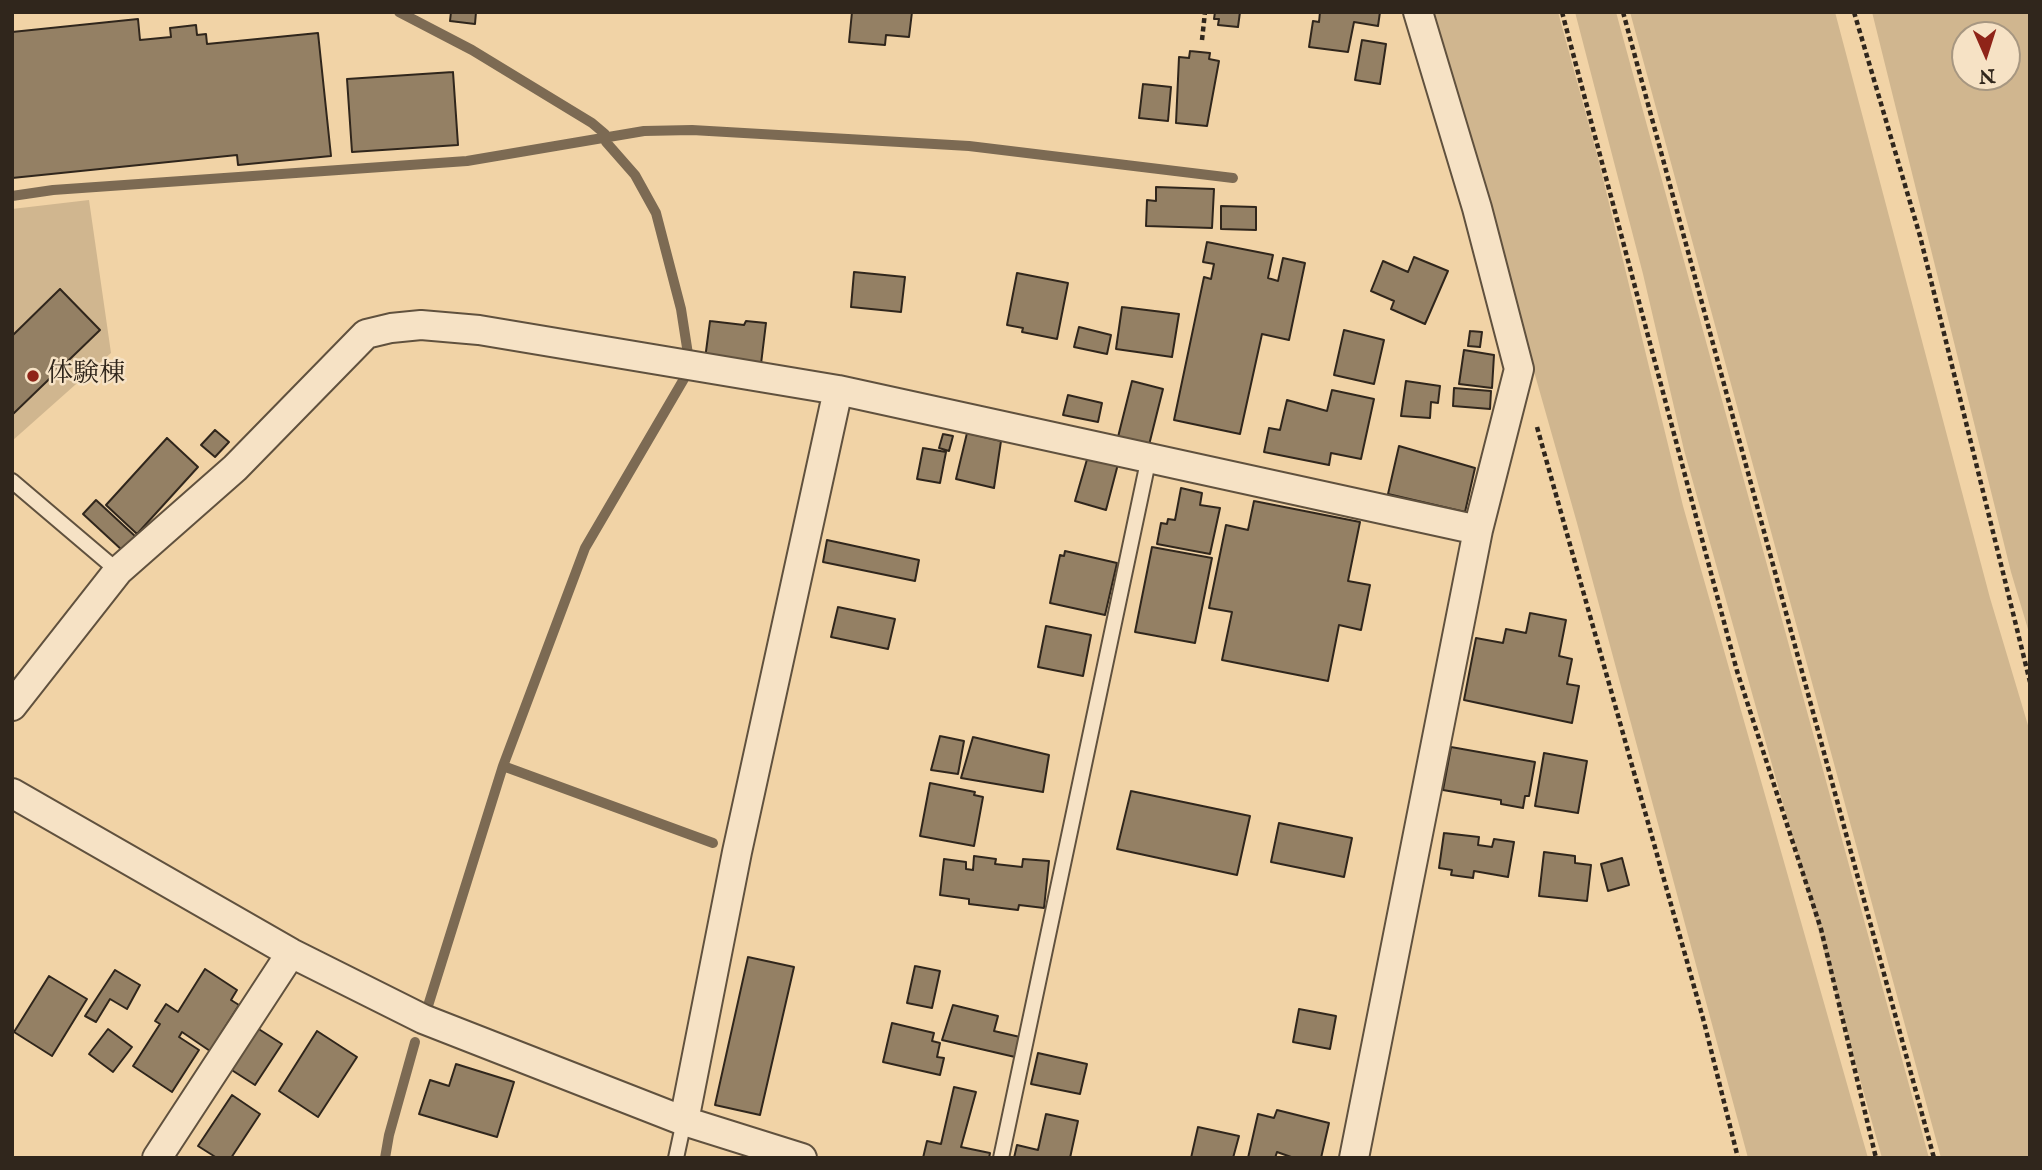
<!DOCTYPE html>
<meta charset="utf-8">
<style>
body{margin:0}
#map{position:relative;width:2042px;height:1170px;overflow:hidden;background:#f1d3a6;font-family:"IM FELL English",serif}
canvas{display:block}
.frame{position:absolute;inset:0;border:14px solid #30261c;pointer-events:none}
.north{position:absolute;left:1951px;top:21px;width:70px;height:70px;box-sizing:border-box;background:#f6e2c5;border:2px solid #a79781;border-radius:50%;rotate:177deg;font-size:19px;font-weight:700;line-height:28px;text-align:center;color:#30261c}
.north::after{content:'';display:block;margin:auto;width:24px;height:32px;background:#8f2418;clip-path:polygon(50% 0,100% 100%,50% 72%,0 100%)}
</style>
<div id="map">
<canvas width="2042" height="1170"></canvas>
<div class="frame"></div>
<div class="north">N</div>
</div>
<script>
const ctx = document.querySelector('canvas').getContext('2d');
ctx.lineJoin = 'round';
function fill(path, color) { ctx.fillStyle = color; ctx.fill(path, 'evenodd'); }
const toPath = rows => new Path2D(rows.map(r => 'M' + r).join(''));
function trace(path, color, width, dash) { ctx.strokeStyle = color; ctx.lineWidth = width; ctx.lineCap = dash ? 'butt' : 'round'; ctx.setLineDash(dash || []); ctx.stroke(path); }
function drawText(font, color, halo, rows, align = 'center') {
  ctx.font = font + ' "IM FELL English","Noto Serif JP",serif'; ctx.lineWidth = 5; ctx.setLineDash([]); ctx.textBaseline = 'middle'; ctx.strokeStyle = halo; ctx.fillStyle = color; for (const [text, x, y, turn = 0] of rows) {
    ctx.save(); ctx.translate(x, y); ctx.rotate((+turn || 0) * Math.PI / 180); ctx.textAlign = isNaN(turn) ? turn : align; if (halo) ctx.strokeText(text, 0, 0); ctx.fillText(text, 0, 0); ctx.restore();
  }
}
fill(toPath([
 [1432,12,1558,12,1598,158,1683,506,1868,1158,1748,1158,1577,523],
 [1575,12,1616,12,1929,1158,1882,1158,1684,450,1643,274],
 [1630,12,1835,12,1990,598,2030,732,2030,1158,1941,1158],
 [1872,12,2030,12,2030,636,2011,572],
 [1965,35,2007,35,2007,77,1965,77],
 [89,200,111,353,12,441,12,209]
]), '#d0b68f');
trace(toPath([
 [399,12,472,50,592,123,605,134,606,142,635,175,656,213,681,309,688,354],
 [12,196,53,190,467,161,644,131,692,130,969,146,1233,178],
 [688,372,585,548,503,766,713,843],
 [427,1009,503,766],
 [385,1158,389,1135,415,1042]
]), '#7c6a53', 10);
const building = toPath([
 [451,12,476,12,475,24,450,21,451,12],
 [852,12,912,12,909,37,886,35,885,45,849,42,852,12],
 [1215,12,1240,12,1238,27,1218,25,1219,19,1214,19,1215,12],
 [1320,12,1380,12,1378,26,1354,22,1348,52,1309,47,1313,21,1319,22,1320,12],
 [138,19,140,40,171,37,170,28,196,25,197,35,206,34,207,44,318,33,331,156,238,165,237,155,12,178,12,32,138,19],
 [1362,40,1386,44,1380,84,1355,80,1362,40],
 [1190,51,1210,53,1209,59,1219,61,1207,126,1176,123,1179,57,1189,58,1190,51],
 [453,72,458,145,352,152,347,79,453,72],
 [1143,84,1171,87,1168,121,1139,118,1143,84],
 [1156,187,1214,189,1212,228,1146,226,1147,200,1156,201,1156,187],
 [1221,206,1256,207,1256,230,1221,229,1221,206],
 [1207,242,1273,255,1268,278,1278,281,1283,258,1305,263,1289,340,1262,334,1240,434,1174,420,1204,277,1211,279,1214,264,1203,262,1207,242],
 [1414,257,1448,271,1425,324,1391,309,1394,301,1371,291,1383,261,1408,272,1414,257],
 [854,272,905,277,901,312,851,307,854,272],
 [1017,273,1068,283,1057,339,1022,332,1023,328,1007,325,1017,273],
 [60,289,100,330,12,415,12,336,60,289],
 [1122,307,1179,314,1172,357,1116,349,1122,307],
 [710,321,744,325,746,321,766,323,761,364,705,359,710,321],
 [1079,327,1111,335,1107,354,1074,347,1079,327],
 [1344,330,1384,340,1374,384,1334,375,1344,330],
 [1470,331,1482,332,1480,347,1468,346,1470,331],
 [1464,350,1494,355,1492,388,1459,384,1464,350],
 [1132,381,1163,389,1149,445,1118,437,1132,381],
 [1406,381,1440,386,1438,403,1431,402,1430,418,1401,416,1406,381],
 [1454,388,1491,391,1490,409,1453,406,1454,388],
 [1332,390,1374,399,1361,459,1331,453,1329,465,1264,452,1269,428,1280,430,1287,400,1327,411,1332,390],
 [1068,395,1102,403,1098,422,1063,415,1068,395],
 [215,430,229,442,215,457,201,445,215,430],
 [967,433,1001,441,994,488,956,479,967,433],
 [943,434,953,436,949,451,939,448,943,434],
 [167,438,198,467,137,534,106,505,167,438],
 [1399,446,1475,468,1465,512,1388,494,1399,446],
 [923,448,946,452,940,483,917,479,923,448],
 [1088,456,1118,464,1106,510,1075,501,1088,456],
 [1181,488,1202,493,1200,505,1220,508,1210,554,1157,544,1161,523,1167,524,1168,519,1175,520,1181,488],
 [96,500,136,537,123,551,83,514,96,500],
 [1254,501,1360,522,1348,581,1370,585,1361,630,1339,625,1328,681,1222,660,1232,612,1209,608,1226,525,1248,530,1254,501],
 [827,540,919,560,915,581,823,562,827,540],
 [1152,547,1212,558,1195,643,1135,632,1152,547],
 [1065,551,1117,563,1105,615,1050,603,1060,555,1064,556,1065,551],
 [838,607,895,619,888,649,831,637,838,607],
 [1530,613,1566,620,1559,656,1572,659,1567,684,1579,686,1572,723,1464,700,1476,638,1503,643,1506,629,1526,633,1530,613],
 [1046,626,1091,635,1083,676,1038,667,1046,626],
 [940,736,964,741,958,774,931,770,940,736],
 [973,737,1049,755,1043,792,961,778,973,737],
 [1451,747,1535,762,1529,796,1525,796,1523,808,1501,804,1501,800,1443,790,1451,747],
 [1544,753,1587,761,1578,813,1535,806,1544,753],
 [930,783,975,792,974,795,983,797,974,846,920,836,930,783],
 [1131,791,1250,816,1237,875,1117,849,1131,791],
 [1279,823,1352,838,1344,877,1271,862,1279,823],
 [1444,833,1479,837,1478,845,1492,847,1494,839,1514,842,1508,877,1474,871,1473,878,1451,875,1452,870,1439,868,1444,833],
 [1544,852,1575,856,1575,863,1591,865,1587,901,1539,896,1544,852],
 [974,856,996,859,995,864,1022,867,1023,859,1049,861,1044,908,1019,905,1018,910,969,904,969,899,940,895,944,859,966,862,966,869,973,870,974,856],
 [1622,858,1629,885,1608,891,1601,864,1622,858],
 [748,957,794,967,760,1115,715,1105,748,957],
 [915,966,940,971,932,1008,907,1003,915,966],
 [205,969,237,990,231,1000,239,1005,210,1051,182,1032,179,1037,199,1050,172,1092,133,1066,160,1024,155,1021,166,1004,178,1012,205,969],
 [115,970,140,985,127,1009,110,999,96,1022,85,1016,115,970],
 [49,976,87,999,52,1056,14,1032,49,976],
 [953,1005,998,1016,994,1031,1020,1037,1015,1057,942,1040,953,1005],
 [1299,1009,1336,1016,1330,1049,1293,1042,1299,1009],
 [892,1023,934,1033,932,1041,940,1043,937,1057,944,1058,940,1075,883,1062,892,1023],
 [254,1026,282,1044,255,1085,227,1067,254,1026],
 [108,1029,132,1047,113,1072,89,1054,108,1029],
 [317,1031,357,1057,318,1117,279,1091,317,1031],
 [1038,1053,1087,1064,1080,1094,1031,1084,1038,1053],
 [456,1064,514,1082,497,1137,419,1114,430,1080,449,1086,456,1064],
 [954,1087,976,1092,961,1147,990,1153,989,1158,923,1158,927,1141,941,1144,954,1087],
 [232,1095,260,1114,231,1158,217,1158,198,1146,232,1095],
 [1277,1110,1329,1123,1321,1158,1294,1158,1277,1152,1275,1158,1248,1158,1258,1114,1274,1118,1277,1110],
 [1046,1114,1078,1121,1070,1158,1014,1158,1017,1145,1038,1150,1046,1114],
 [1198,1127,1239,1136,1233,1158,1191,1158,1198,1127]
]);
fill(building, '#948064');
trace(building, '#30261c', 2);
const lane = toPath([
 [12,481,118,571],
 [676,1158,684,1121],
 [1001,1158,1149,457]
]);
const street = toPath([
 [12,706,118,571,235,468,366,334,391,328,421,325,479,330,838,390,1478,530],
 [12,793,291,953,423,1019,684,1121,802,1158],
 [684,1121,737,852,838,390],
 [157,1158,291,953],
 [1354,1158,1478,530,1519,369,1477,208,1418,12]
]);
trace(lane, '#60513e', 18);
trace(street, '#60513e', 32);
trace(toPath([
 [1562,12,1737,671,1821,929,1876,1158],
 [1623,12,1934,1158],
 [1854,12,1920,236,2030,682],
 [1202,40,1205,12],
 [1537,427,1704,1022,1738,1158]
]), '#30261c', 4.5, [5, 3.5]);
trace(lane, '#f6e2c5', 14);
trace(street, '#f6e2c5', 28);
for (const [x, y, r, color] of [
 [33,376,7,"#8f2418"]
]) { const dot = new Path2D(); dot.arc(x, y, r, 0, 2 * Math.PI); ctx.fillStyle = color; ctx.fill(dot); trace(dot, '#f6e2c5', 2.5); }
drawText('26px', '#30261c', '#f6e2c5', [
 ["体験棟",47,376]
], 'left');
</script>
